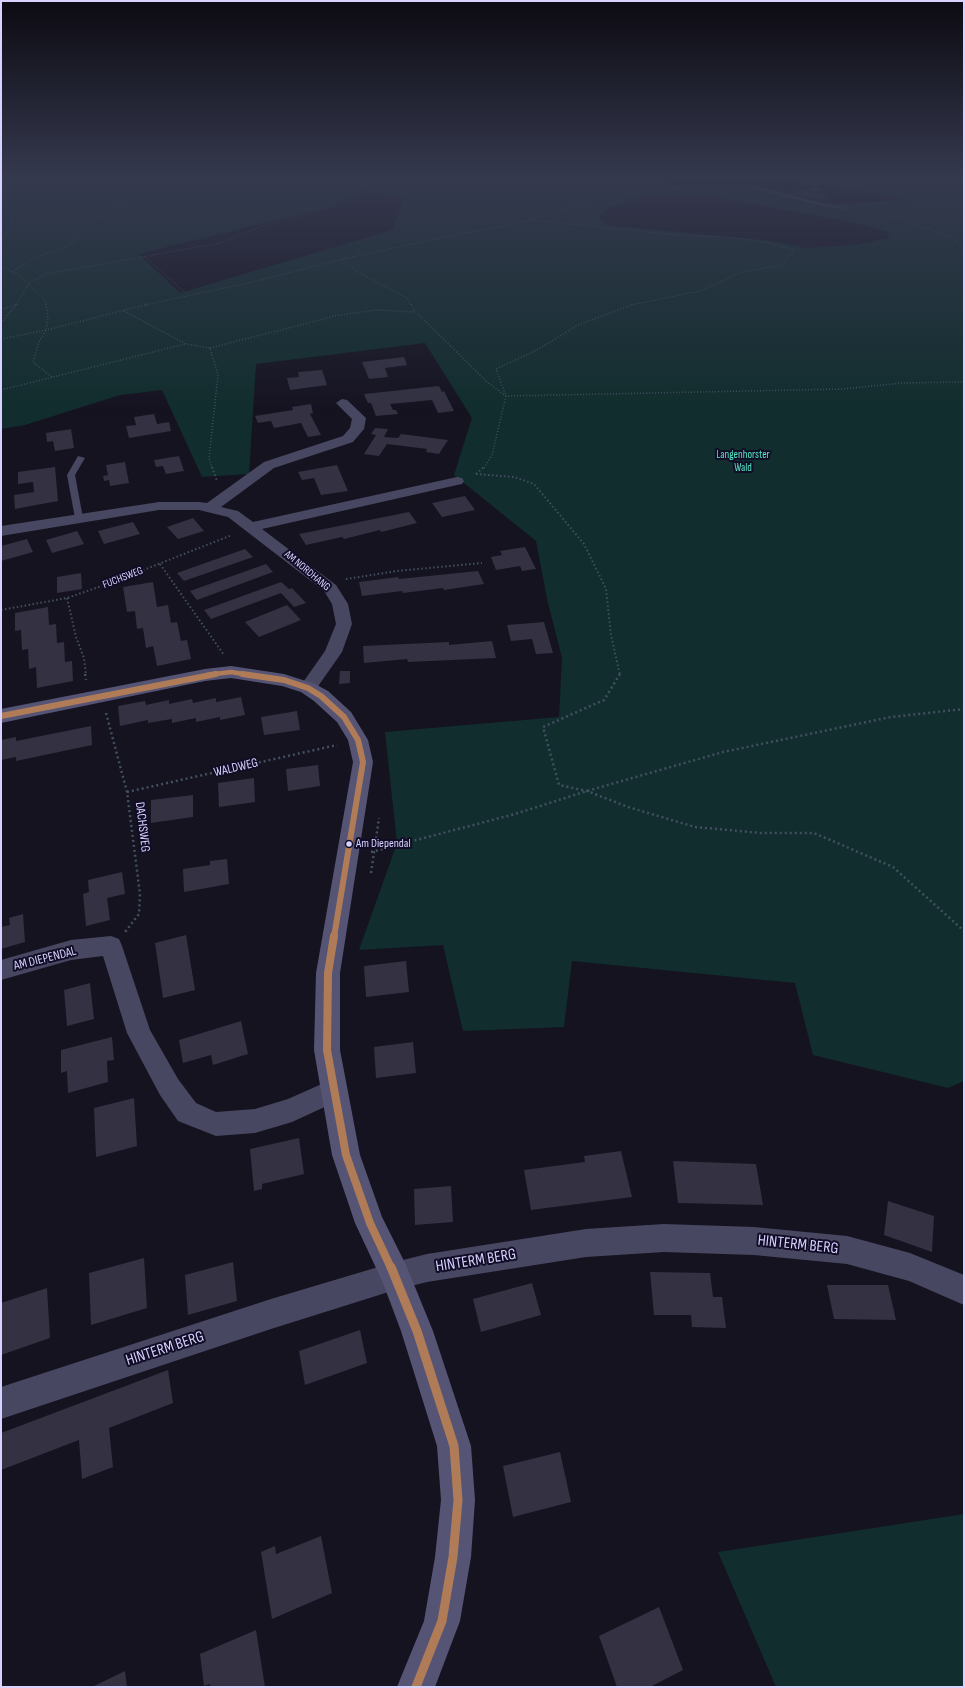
<!DOCTYPE html>
<style>
body{margin:0}
#map{position:relative;width:965px;height:1688px;overflow:hidden;background:#151320;font-family:"Sofia Sans Condensed",sans-serif}
canvas{display:block}
.frame{position:absolute;inset:0;border:2px solid #d7d2ff;pointer-events:none}
</style>
<div id="map">
<canvas width="965" height="1688"></canvas>
<div class="frame"></div>
</div>
<script>
const ctx = document.querySelector('canvas').getContext('2d');
ctx.lineJoin = 'round';
function fill(path, color) { ctx.fillStyle = color; ctx.fill(path, 'evenodd'); }
const toPath = rows => new Path2D(rows.map(r => 'M' + r).join(''));
function trace(path, color, width, dash) { ctx.strokeStyle = color; ctx.lineWidth = width; ctx.lineCap = dash ? 'butt' : 'round'; ctx.setLineDash(dash || []); ctx.stroke(path); }
function drawText(font, color, halo, rows, align = 'center') {
  ctx.font = font + ' "Sofia Sans Condensed",sans-serif'; ctx.lineWidth = 4; ctx.setLineDash([]); ctx.textBaseline = 'middle'; ctx.strokeStyle = halo; ctx.fillStyle = color; for (const [text, x, y, turn = 0] of rows) {
    ctx.save(); ctx.translate(x, y); ctx.rotate((+turn || 0) * Math.PI / 180); ctx.textAlign = isNaN(turn) ? turn : align; if (halo) ctx.strokeText(text, 0, 0); ctx.fillText(text, 0, 0); ctx.restore();
  }
}
fill(toPath([
 [1,176,665,176,667,186,719,184,758,186,835,204,901,200,892,196,758,176,964,176,964,1081,948,1088,813,1055,795,983,572,961,564,1027,463,1031,443,945,359,950,397,843,385,732,559,717,562,658,547,599,536,541,454,475,472,418,425,343,256,364,249,474,202,477,162,390,120,395,25,425,1,429],
 [363,190,405,198,392,230,180,293,139,254,329,207],
 [673,195,711,196,844,221,889,232,888,238,854,245,807,248,773,241,607,225,599,217,609,207,640,198],
 [964,1514,964,1687,776,1687,718,1552]
]), '#112d2d');
fill(toPath([
 [708,176,724,176,738,179,731,182],
 [813,186,823,189,817,192,807,190],
 [800,190,828,196,822,200,794,194],
 [404,357,407,365,385,368,388,377,369,379,362,362],
 [322,370,327,385,290,390,287,378,299,377,298,372],
 [439,386,442,392,444,391,454,411,438,413,432,400,390,404,393,410,396,410,398,414,376,416,371,403,368,403,364,394],
 [311,404,313,413,310,414,321,435,308,437,301,423,274,428,271,421,258,423,255,416,293,410,292,407],
 [154,414,157,424,169,422,171,431,129,438,126,426,136,425,134,417],
 [375,428,388,429,384,437,398,438,401,434,448,440,439,454,426,452,427,449,387,444,379,456,364,454,376,435,371,434],
 [71,429,74,448,55,451,53,441,47,442,46,433],
 [179,456,184,471,166,474,163,466,156,467,154,460],
 [125,462,129,483,110,486,109,480,104,481,103,476,108,475,106,465],
 [337,465,348,491,321,495,314,478,302,480,298,472],
 [55,467,58,501,15,509,14,495,34,492,33,482,18,484,18,472],
 [465,496,475,510,442,517,432,503],
 [409,512,417,523,381,532,380,530,344,539,342,537,306,545,299,534],
 [193,518,204,531,178,539,167,527],
 [133,522,140,534,104,544,98,531],
 [77,531,84,544,52,553,46,540],
 [27,539,33,552,1,561,1,546],
 [525,547,536,569,522,571,520,566,496,570,491,557,502,555,500,551],
 [245,549,253,557,184,581,177,573],
 [266,564,273,572,197,600,190,591],
 [478,571,484,584,444,590,443,588,403,593,402,591,362,596,359,582,398,577,399,579],
 [81,573,82,589,57,593,57,577],
 [153,582,157,607,168,605,171,623,177,622,181,641,187,640,191,659,157,666,153,646,146,648,143,628,137,629,135,611,127,612,123,587],
 [281,582,289,589,292,588,306,603,294,607,281,593,211,619,204,610],
 [287,605,301,620,259,637,245,622],
 [48,607,49,625,56,624,57,643,64,642,65,662,72,661,73,681,37,688,36,667,29,669,28,649,22,650,21,630,15,631,15,613],
 [544,622,553,653,536,654,532,639,511,641,507,625],
 [492,641,496,658,408,662,407,659,364,663,363,646,449,642,449,645],
 [340,671,350,671,350,683,339,684],
 [241,697,245,715,220,720,220,717,196,722,196,718,172,723,172,719,148,723,148,720,120,726,118,706,145,701,146,705,169,700,169,704,192,699,193,703,216,698,216,702],
 [297,711,300,730,264,735,261,717],
 [91,726,92,745,16,761,16,757,1,760,1,740,16,737,16,741],
 [318,765,320,786,288,791,286,769],
 [254,778,255,802,219,807,218,783],
 [193,795,193,817,151,823,151,800],
 [227,859,229,884,184,892,183,869,210,865,210,861],
 [122,872,125,894,107,898,110,920,86,926,83,894,89,892,88,880],
 [23,914,25,942,1,949,1,927,10,925,9,918],
 [186,935,195,990,163,998,155,943],
 [406,961,409,992,366,997,364,966],
 [90,983,94,1019,67,1026,64,990],
 [241,1021,248,1054,213,1065,211,1055,183,1063,179,1040],
 [112,1037,114,1060,107,1061,108,1082,68,1093,67,1071,61,1073,61,1050],
 [413,1042,416,1073,376,1078,374,1047],
 [134,1098,137,1146,96,1157,94,1108],
 [299,1138,304,1174,262,1184,262,1189,254,1191,250,1149],
 [621,1151,632,1197,531,1210,524,1170,585,1162,584,1156],
 [673,1161,756,1164,763,1205,678,1203],
 [451,1186,453,1222,415,1225,414,1189],
 [888,1201,934,1216,932,1252,884,1235],
 [144,1258,147,1308,91,1325,89,1273],
 [233,1262,237,1301,188,1315,185,1275],
 [650,1272,710,1273,713,1297,722,1297,726,1328,692,1327,691,1315,654,1315],
 [532,1283,541,1315,481,1332,473,1299],
 [827,1285,888,1285,896,1320,834,1319],
 [47,1288,50,1338,1,1355,1,1303],
 [360,1330,367,1363,305,1385,299,1351],
 [168,1370,173,1403,109,1428,113,1467,82,1479,79,1440,1,1470,1,1433],
 [560,1452,571,1502,513,1517,503,1466],
 [321,1536,332,1593,272,1619,261,1552,275,1546,276,1554],
 [659,1607,683,1670,650,1687,617,1687,599,1636],
 [256,1630,265,1687,210,1687,210,1684,204,1686,200,1654],
 [125,1671,127,1687,92,1687]
]), '#333142');
trace(toPath([
 [1,199,14,219,10,230,1,241],
 [858,205,905,200,964,204],
 [858,210,894,216,942,234,955,240,964,252],
 [532,220,677,235,726,237,766,242,794,250,782,265,742,272,700,291,631,305],
 [144,256,188,295],
 [343,259,356,271,407,298,411,305],
 [1,266,18,274,46,301,46,305],
 [12,272,38,256,62,249,73,242,82,230,97,218,111,208,126,203,151,186,158,176],
 [15,305,17,304],
 [16,305,29,283,46,274,220,243,270,223,334,207,401,176],
 [145,305,252,282,343,259,464,233,511,225,585,203,629,193,701,185,743,186]
]), '#425061', 1, [1, 1.5]);
trace(toPath([
 [46,304,48,318,46,330,39,342,33,362,52,377],
 [411,304,415,311],
 [1,310,17,304],
 [124,311,186,344,210,348,218,375,209,458,212,468],
 [1,323,17,304],
 [1,339,46,330,149,304],
 [210,348,339,315,377,310,416,312,487,382,506,396,843,389,902,383,964,382],
 [1,390,185,344],
 [484,468,492,455,506,396,496,369,537,350,578,325,634,304]
]), '#425061', 1.5, [1, 2]);
trace(toPath([
 [212,467,217,481],
 [476,474,514,477,534,484,584,544,606,589,611,635,620,675],
 [476,474,484,467],
 [160,564,224,655],
 [346,579,397,571,482,563],
 [67,598,76,637,84,658,86,675],
 [1,610,67,598,113,582,232,535]
]), '#425061', 2, [1.5, 2.5]);
trace(toPath([
 [85,674,86,680],
 [620,674,604,700,543,727,559,785,587,791,628,807,695,827,761,833,814,833,893,867,964,931],
 [106,713,127,792,140,894,139,914,125,932],
 [127,792,337,745],
 [371,852,515,814,587,791,723,752,891,717,964,709],
 [371,873,379,818]
]), '#425061', 2.5, [2, 3]);
fill(toPath([
 [755,186,820,203,848,208,846,209,820,205,753,188,755,186],
 [78,456,85,458,75,475,83,518,79,520,75,518,67,475,78,456]
]), '#484761');
fill(toPath([
 [342,399,347,400,366,418,364,429,353,442,274,468,221,507,238,511,253,522,457,477,462,478,464,481,462,484,457,485,262,529,336,585,348,604,352,624,342,652,314,692,308,694,302,692,299,688,325,651,336,624,332,604,324,591,228,517,199,510,159,510,1,536,1,526,159,502,199,502,207,503,264,462,343,436,350,428,352,419,336,403,342,399],
 [111,936,119,939,122,946,150,1030,178,1079,196,1103,216,1112,255,1109,288,1099,333,1079,342,1083,346,1091,342,1099,292,1122,255,1133,216,1136,178,1121,160,1095,127,1033,103,956,71,960,1,980,1,960,71,940,111,936],
 [664,1224,754,1227,847,1236,910,1253,964,1275,964,1305,909,1281,847,1264,754,1255,664,1252,586,1257,427,1282,395,1290,271,1329,1,1419,1,1387,271,1299,395,1262,427,1254,586,1229,664,1224]
]), '#484761');
fill(toPath([
 [231,666,284,674,315,684,328,691,351,712,368,740,373,762,340,973,340,1050,360,1155,382,1217,406,1265,433,1331,471,1446,475,1500,471,1557,460,1621,435,1687,397,1687,424,1621,435,1557,441,1500,437,1446,401,1331,383,1283,355,1223,332,1155,314,1050,316,973,353,762,348,740,337,722,314,701,301,692,282,686,231,678,205,681,1,723,1,709,205,669,231,666]
]), '#565474');
trace(toPath([
 [207,675,231,672,249,675]
]), '#b07c57', 4.5);
trace(toPath([
 [242,674,284,680,308,688,321,696,344,717,358,740,363,762,334,937],
 [1,716,216,674]
]), '#b07c57', 6);
trace(toPath([
 [334,936,328,973,327,1050,346,1155,370,1223,391,1268]
]), '#b07c57', 8);
trace(toPath([
 [391,1267,417,1331,454,1446,458,1500,453,1557,442,1621,416,1687]
]), '#b07c57', 9);
const sky = ctx.createLinearGradient(0, 0, 0, 412);
sky.addColorStop(0, '#0c0a12');
sky.addColorStop(0.43, '#35394e');
sky.addColorStop(1, '#35394e00');
ctx.fillStyle = sky;
ctx.fillRect(0, 0, 965, 412);
for (const [x, y, r, color] of [
 [349,844,3.5,"#d7d2ff"]
]) { const dot = new Path2D(); dot.arc(x, y, r, 0, 2 * Math.PI); ctx.fillStyle = color; ctx.fill(dot); trace(dot, '#110d26', 1.5); }
drawText('11px', '#55e8c4', '#110d26', [
 ["Langenhorster",743,455],
 ["Wald",743,468]
]);
drawText('11px', '#d7d2ff', '#110d26', [
 ["AM NORDHANG",307,571,40],
 ["FUCHSWEG",123,578,-21]
]);
drawText('12px', '#d7d2ff', '#110d26', [
 ["Am Diependal",356,844]
], 'left');
drawText('13px', '#d7d2ff', '#110d26', [
 ["WALDWEG",236,768,-13],
 ["DACHSWEG",142,827,83],
 ["AM DIEPENDAL",45,959,-14]
]);
drawText('16px', '#d7d2ff', '#110d26', [
 ["HINTERM BERG",798,1245,6],
 ["HINTERM BERG",476,1261,-9],
 ["HINTERM BERG",165,1349,-18]
]);
</script>
